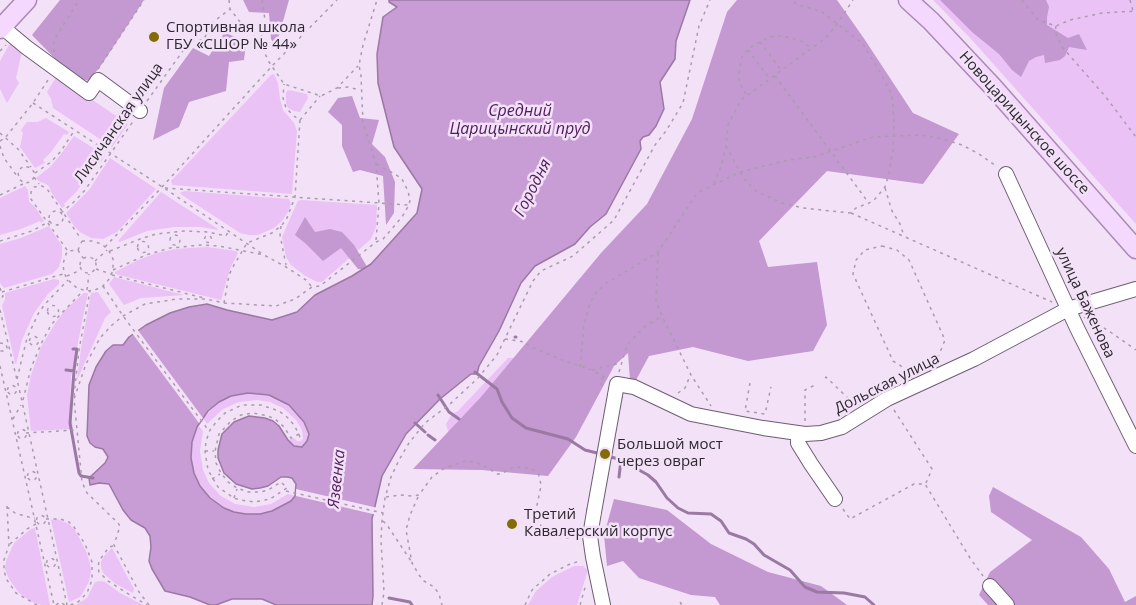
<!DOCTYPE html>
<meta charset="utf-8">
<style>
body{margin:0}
canvas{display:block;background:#f2e1f7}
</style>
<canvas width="1136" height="605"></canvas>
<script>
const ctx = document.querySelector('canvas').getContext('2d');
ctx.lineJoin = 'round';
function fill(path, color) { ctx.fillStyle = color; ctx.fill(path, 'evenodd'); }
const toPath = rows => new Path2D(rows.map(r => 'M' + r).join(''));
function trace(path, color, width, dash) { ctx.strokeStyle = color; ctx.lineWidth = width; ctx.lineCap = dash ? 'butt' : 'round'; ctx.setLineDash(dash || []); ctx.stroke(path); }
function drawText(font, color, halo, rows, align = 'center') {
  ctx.font = font + ' "Open Sans",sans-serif'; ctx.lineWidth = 5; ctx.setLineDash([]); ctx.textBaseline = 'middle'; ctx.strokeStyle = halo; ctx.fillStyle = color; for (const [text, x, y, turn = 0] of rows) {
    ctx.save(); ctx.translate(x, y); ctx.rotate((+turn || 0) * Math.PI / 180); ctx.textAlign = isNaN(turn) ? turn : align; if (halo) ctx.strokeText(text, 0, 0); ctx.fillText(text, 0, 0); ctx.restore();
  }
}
fill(toPath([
 [933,0,1136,0,1136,224,972,40],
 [13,43,22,51,16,78,19,83,7,103,0,89,0,61,9,45],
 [274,74,278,83,280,99,283,110,294,123,297,131,292,194,172,185,171,180,173,179,271,75],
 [57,76,128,124,112,147,53,108,51,99,47,92],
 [289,90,307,94,308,98,300,112,294,111,288,108,286,104,286,92],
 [46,118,69,132,67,135,64,134,51,152,43,160,45,163,35,168,20,147,23,133,21,130,27,122,38,122],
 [74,136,105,155,101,162,98,160,87,178,76,192,64,204,65,206,62,208,51,192,49,186,44,183,40,182,36,178,50,167,61,154],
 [110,158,156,189,117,232,103,239,91,238,80,232,74,226,66,213,89,190],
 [25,186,28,190,29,202,35,207,44,221,41,223,40,221,21,229,0,235,0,198],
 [184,191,289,199,291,204,288,212,282,221,274,228,258,235,249,235,240,233,182,195,180,193],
 [161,192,218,229,218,230,201,227,174,227,147,231,120,242,118,241],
 [301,200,377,205,376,227,371,239,322,282,317,282,304,275,291,265,286,257,282,237,296,205,298,201],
 [49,226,62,246,62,256,59,267,52,274,4,288,0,283,0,244,21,238],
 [207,247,236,251,238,253,230,269,221,300,115,274,115,272,138,260,157,253,175,249],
 [114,277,184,295,141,298,124,305,109,284],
 [54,279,59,280,59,284,48,294,34,313,22,340,16,364,15,363,2,305,5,300,5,293],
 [98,292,111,312,105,318,77,380,81,349,91,293],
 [84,293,88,293,71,377,70,403,73,429,31,431,27,395,31,375,41,347,56,322,66,309],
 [508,358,517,358,455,432,448,431,446,424,452,414,458,411],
 [248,393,269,395,282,401,298,413,304,422,309,434,307,441,302,447,294,446,288,440,294,438,297,441,301,441,303,439,302,430,296,420,283,408,270,402,257,400,239,402,223,409,207,424,203,418,219,402,231,396],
 [198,425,203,431,200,451,203,470,209,483,221,496,235,504,254,507,271,504,288,494,296,496,284,506,272,511,260,514,246,514,234,512,224,508,210,498,200,486,194,473,191,458,192,442],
 [57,519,69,524,75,530,86,551,90,563,91,571,89,581,84,591,80,597,69,602,51,520],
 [35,528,50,605,41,605,30,601,19,593,9,579,5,569,6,561,14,543,31,529],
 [112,548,134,589,133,593,116,584,104,574,101,568,101,562,104,556],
 [574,566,583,566,588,570,577,605,528,605,536,591,552,577],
 [100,581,105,582,120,593,143,605,76,605,87,598,95,582]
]), '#eac2f5');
fill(toPath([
 [60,0,144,0,102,64,89,81,73,77,32,35],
 [243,0,289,0,276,46,271,39,269,13,249,12],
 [737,0,837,0,865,40,913,113,959,134,923,184,827,171,759,241,768,267,817,262,827,325,813,351,748,361,693,347,649,356,636,380,630,380,628,353,614,366,576,437,548,476,482,470,413,469,481,397,601,253,647,204,692,119,727,12],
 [940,0,1046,0,1049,7,1047,17,1047,25,1068,38,1079,34,1087,50,1069,47,1065,56,1060,60,1045,63,1044,55,1036,57,1029,61,1021,77,1012,70,999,54,972,32],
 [225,32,246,43,244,60,229,62,226,91,189,102,179,127,153,140,164,88,193,48,209,56],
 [352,96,360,118,379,120,372,144,385,157,395,182,394,213,386,225,383,176,360,170,353,172,342,146,342,125,328,112,338,98],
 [305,217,315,232,330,229,342,232,354,245,369,270,358,269,341,248,323,261,305,243,295,235],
 [993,487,1081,537,1109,569,1125,602,1136,596,1136,605,988,605,979,595,990,572,1032,540,991,512,989,496],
 [614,499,667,510,711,544,768,572,821,586,847,605,720,605,715,597,691,595,639,578,623,561,607,566,604,535]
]), '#c498d1');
const water = toPath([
 [389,0,690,0,676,41,675,59,660,82,664,109,656,126,649,135,643,137,640,141,641,149,606,214,590,227,575,244,535,266,521,283,499,331,479,366,477,374,471,374,440,399,406,434,382,476,372,519,373,596,372,605,276,605,262,599,232,599,216,605,210,605,190,597,165,591,152,569,149,561,151,547,150,536,145,528,131,520,123,510,109,484,99,483,90,485,89,478,105,463,108,457,103,449,95,447,90,443,87,436,89,385,96,367,106,351,113,345,123,345,129,337,146,325,170,313,189,307,207,304,227,310,272,320,297,312,315,295,352,276,371,264,417,213,422,189,394,147,378,83,377,54,383,17,397,7,389,2,389,0],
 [248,393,269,395,289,405,304,422,309,434,307,441,302,447,294,446,288,440,279,426,273,421,265,418,249,416,234,422,222,434,218,450,218,458,224,473,236,484,252,489,260,488,268,486,281,477,287,477,292,478,296,484,295,496,291,501,272,511,260,514,246,514,234,512,224,508,210,498,200,486,194,473,191,458,192,442,197,427,208,411,219,402,231,396,248,393]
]);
fill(water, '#c89cd5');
trace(water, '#9a79a3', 1.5);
fill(toPath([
 [137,329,203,418,199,423,132,333],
 [296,489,378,508,377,515,296,496]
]), '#f2e1f7');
trace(toPath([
 [515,337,516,337],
 [73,349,77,349,74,370],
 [66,370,74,371,70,423,79,473,81,476,93,478],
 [475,372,497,389,502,402,512,418,526,428,568,439,585,450,601,454],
 [438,395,449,412,459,419],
 [415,423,425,432],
 [428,435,435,440],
 [608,456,621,460,648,475,656,482,667,498,678,508,688,513,711,514,721,521,729,533,746,539,754,544,764,555,790,570,805,587,817,592,844,593,865,597,874,605],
 [619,477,621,460],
 [389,598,410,602,412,605]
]), '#9a79a3', 3);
const minor = toPath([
 [2,27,26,47,89,93,98,80,140,111],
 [1006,174,1077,328,1136,446],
 [615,395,617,384,634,387,691,414,763,428,805,434,821,433,842,427,887,399,974,359,1068,309,1136,289],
 [798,433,798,443,811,464,835,499],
 [594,512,590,536,593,557,603,605],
 [990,586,1007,605]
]);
const major = toPath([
 [908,0,931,21,993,87,1136,249],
 [0,29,27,0]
]);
trace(minor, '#6c5e71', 16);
trace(major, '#aa89b4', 21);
trace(toPath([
 [229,0,230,9,244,27,257,39],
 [263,0,262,2,266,25,265,33,258,39,269,62,284,84,321,96,337,88,358,66],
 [1022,0,1038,20,1056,26,1070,20,1102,13,1136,11],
 [1130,0,1133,11],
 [1056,26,1055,32,1063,48,1105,96,1136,137],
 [760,42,781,70],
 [748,50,769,78],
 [0,51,6,45],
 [54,52,54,40,79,0],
 [98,69,144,0],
 [775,76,868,202],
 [338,88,348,87,360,90],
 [746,94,739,82,739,72,742,57,748,49,769,37,781,36,792,38,803,42,811,48],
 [147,101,190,41,198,41,204,39,212,23,230,9],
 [33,103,164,188,264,255],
 [300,120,320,96],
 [0,133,18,149,31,167],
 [0,141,5,138,33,103,48,80],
 [0,146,4,158,17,176],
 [726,146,740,172,746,181,756,191,782,203,803,208,850,213,856,208,869,203,875,199,885,187,889,173,893,149,894,123,892,95,881,74,863,44,821,11,798,5,791,0],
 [35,173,51,162,61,151,74,131],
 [34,177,31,182,24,183,19,179,18,172,20,169,24,166,31,168,34,172,34,177,39,184],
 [714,184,721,166,726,146,728,125,741,100,827,37,837,24,853,0],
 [165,188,408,205],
 [885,188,892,211,900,224,904,236],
 [0,195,23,184],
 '49 218a7 7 0 1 1 14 0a7 7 0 1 1-14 0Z',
 [61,213,75,201,85,190,134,120],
 [851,213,1052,302],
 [281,226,280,235,286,265],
 '170 240a5 5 0 1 1 10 0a5 5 0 1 1-10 0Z',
 '204.5 239a3.5 3.5 0 1 1 7 0a3.5 3.5 0 1 1-7 0Z',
 [376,240,379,203,376,164,363,123,361,76,359,65,363,45,377,0],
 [0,241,32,231,50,221],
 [82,241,92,241,102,244,109,251,113,259,113,270,110,278,103,286,95,290,87,291,77,288,68,280,64,273,63,264,66,254,68,251,78,250,82,241],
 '137.5 247a5.5 5.5 0 1 1 11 0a5.5 5.5 0 1 1-11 0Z',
 [882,246,897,250,909,260,945,340,936,362,923,369,909,371,893,361,853,274,856,260,865,250,882,246],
 [105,247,162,187,272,66,337,0],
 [67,250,31,199,31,192,34,187,42,186,47,189,81,239],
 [78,250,83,258],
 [110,251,140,239,156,234,185,231,208,232,226,236,228,232],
 [658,253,656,301,662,316,691,375,711,406],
 '80 265a8 8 0 1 1 16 0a8 8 0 1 1-16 0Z',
 [95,261,107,250],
 [96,269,111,274],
 [113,270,146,255,170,248,202,245,219,246,264,255,286,267,306,280,312,287],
 [112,275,204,298],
 [67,276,81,270],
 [103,286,123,316,209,431],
 [0,288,3,296,0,301],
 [87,290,89,274],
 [2,292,63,274],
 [224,303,229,275,234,265,247,243,272,233,282,225,287,218,295,197,300,120,294,116,286,108,283,98,284,84],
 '47.5 311a5.5 5.5 0 1 1 11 0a5.5 5.5 0 1 1-11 0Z',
 [0,310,19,388,67,605],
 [1084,317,1109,331,1136,350],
 '29.5 341a4.5 4.5 0 1 1 9 0a4.5 4.5 0 1 1-9 0Z',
 [505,339,525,342,529,346,565,361,592,370,606,378],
 [0,343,6,344,7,348,4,351,0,351],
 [0,366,54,605],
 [580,367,584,325,590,303,595,294,605,284,658,252,697,193,740,172,789,160,814,157,873,137,920,135,939,138,962,145,979,154,996,166],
 [592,370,615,364,620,365],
 [619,372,627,345,644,327,662,316],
 [603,377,600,382,604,388],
 [825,378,826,377,854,404],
 [17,379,27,338,38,314,45,304,68,280],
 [750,383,745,411,765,414,771,387],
 '7.5 390a4.5 4.5 0 1 1 9 0a4.5 4.5 0 1 1-9 0Z',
 [678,393,685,388,690,376],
 [74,396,79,350,90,291],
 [23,400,31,368,41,344,51,325,59,316,81,293,82,291],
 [894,410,932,469,926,483],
 [13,419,21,405],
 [805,421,805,390,815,385],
 '17.5 434a4.5 4.5 0 1 1 9 0a4.5 4.5 0 1 1-9 0Z',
 [26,433,76,430],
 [299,434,291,438,284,427,275,419,268,416,253,413,241,415,231,421,219,434,215,451,216,463,221,473,228,482,237,488,248,492,260,492,268,490,281,482,287,488,270,499,255,502,240,500,234,498,218,487,208,470,205,451,206,441,210,430,217,421,225,413,242,405,261,405,279,411,287,417,294,425,299,434,300,438],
 [205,451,214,451],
 '27.5 476a4.5 4.5 0 1 1 9 0a4.5 4.5 0 1 1-9 0Z',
 [212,479,220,474],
 [286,491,383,513],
 [386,497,400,495,412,496,419,495,432,477,443,469,465,461,475,462,488,468,497,474,501,474,514,467,530,468,538,473,540,479,541,486,537,505,537,517,542,528,555,537,568,538,577,537],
 [418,497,410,515,406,530,412,563,419,575,424,581,434,587,439,594,442,605],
 [234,498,237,489],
 [7,506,9,545,4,560,4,571,7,580,16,593,37,605],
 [7,507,15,513,32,518,35,518],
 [843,509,850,519,914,484,925,484,970,558,983,576],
 '36.5 520a4.5 4.5 0 1 1 9 0a4.5 4.5 0 1 1-9 0Z',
 [46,519,60,519,69,522,74,527,85,544,92,562,92,580,87,593,77,603,69,605],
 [383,521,387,525,411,561],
 [10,544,27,529,36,524],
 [113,546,109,547,99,561,98,568,99,572,108,581,130,595,147,605],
 '46.5 563a4.5 4.5 0 1 1 9 0a4.5 4.5 0 1 1-9 0Z',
 [680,602,682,605],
 [56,605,60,602,65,605],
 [149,605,139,592,114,545,120,526,118,523,87,493,82,482,74,399,86,364,100,338,112,325,123,316,145,304,177,299,206,299,224,303,276,306,295,299,312,287,320,286,376,242,383,239,402,217,409,205,410,200,408,191,402,179,395,174,376,164],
 [382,605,384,592,381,540,382,520,385,498,391,477,399,460,409,443,425,423,450,404,478,378,497,355,533,281,541,271,573,256,614,220,655,145,666,131,683,103,699,26,710,0],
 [525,605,532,590,550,574,570,564,580,561],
 [580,605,586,584]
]), '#a99cad', 1.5, [3, 4.5]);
trace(minor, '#fff', 14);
trace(major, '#f4d8fd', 18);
const minorBridge = toPath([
 [594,512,615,395]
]);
trace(minorBridge, '#6c5e71', 16, []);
trace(minorBridge, '#fff', 14);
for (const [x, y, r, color] of [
 [154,37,6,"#846b06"],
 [605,454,6,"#846b06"],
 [512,524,6,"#846b06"]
]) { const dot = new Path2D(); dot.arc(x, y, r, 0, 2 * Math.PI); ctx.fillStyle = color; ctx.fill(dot); trace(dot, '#f2e1f7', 2); }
drawText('15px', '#2d272f', '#f2e1f7', [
 ["Спортивная школа",166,28],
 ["ГБУ «СШОР № 44»",166,45],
 ["Большой мост",617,445],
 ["через овраг",617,462],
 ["Третий",524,515],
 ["Кавалерский корпус",524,532]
], 'left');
drawText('15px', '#2d272f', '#f2e1f7', [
 ["Лисичанская улица",119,123,-55],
 ["Новоцарицынское шоссе",1024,123,48],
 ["улица Баженова",1085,303,65],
 ["Дольская улица",887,384,-27]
]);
drawText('italic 16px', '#501b5e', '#f2e1f7', [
 ["Средний",520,111],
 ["Царицынский пруд",520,129],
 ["Городня",533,188,-63],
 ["Язвенка",337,479,-84]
]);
</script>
